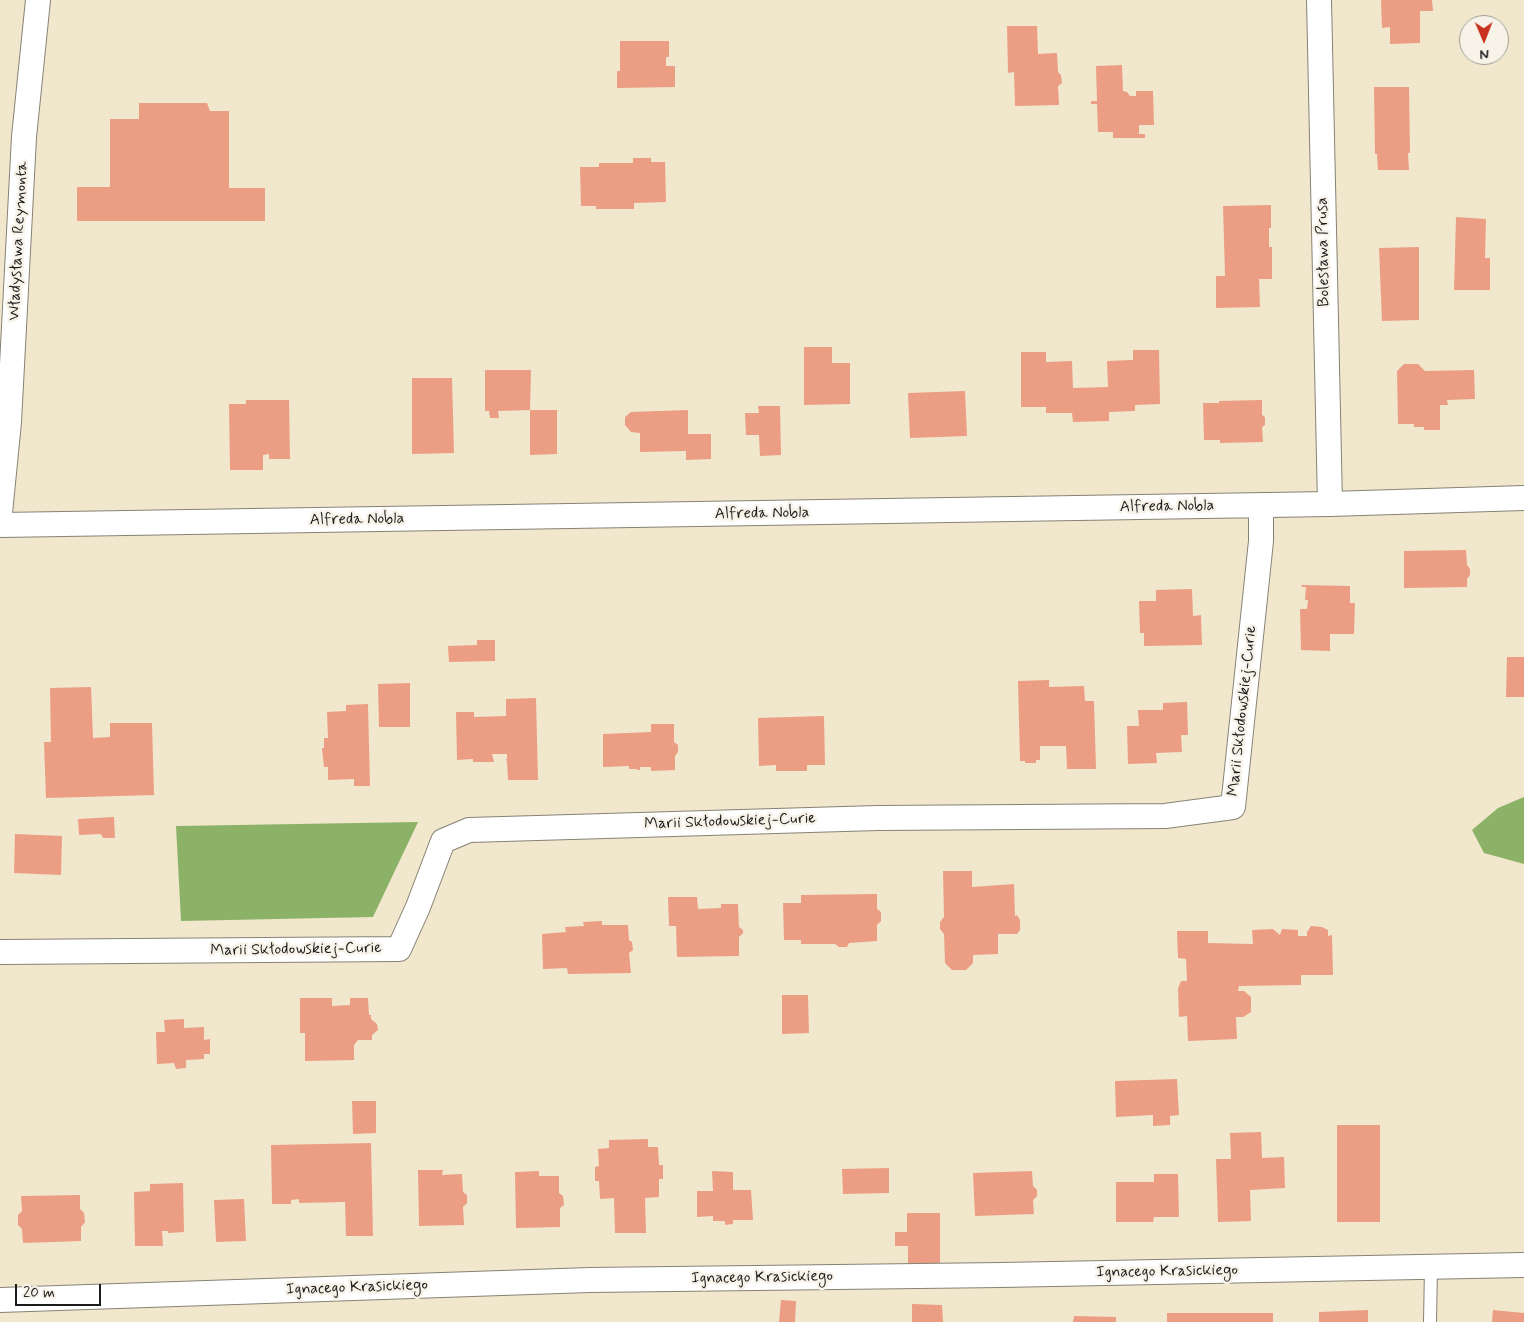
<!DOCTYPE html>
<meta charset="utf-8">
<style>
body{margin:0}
#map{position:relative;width:1524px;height:1322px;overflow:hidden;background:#f1e7cd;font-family:Mynerve,sans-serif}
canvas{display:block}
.north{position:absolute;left:1459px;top:15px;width:50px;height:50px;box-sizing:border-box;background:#f7f3e8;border:1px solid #9f9d96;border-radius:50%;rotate:179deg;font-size:14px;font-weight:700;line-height:20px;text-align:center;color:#1c1c1c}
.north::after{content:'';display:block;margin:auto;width:18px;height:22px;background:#c8321e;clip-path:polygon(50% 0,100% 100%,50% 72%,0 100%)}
.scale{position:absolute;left:15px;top:1284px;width:86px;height:22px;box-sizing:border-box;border:2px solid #1c1c1c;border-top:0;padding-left:6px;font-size:15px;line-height:18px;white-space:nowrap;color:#1c1c1c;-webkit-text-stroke:4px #f7f3e8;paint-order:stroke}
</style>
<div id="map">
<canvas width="1524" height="1322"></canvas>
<div class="north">N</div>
<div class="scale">20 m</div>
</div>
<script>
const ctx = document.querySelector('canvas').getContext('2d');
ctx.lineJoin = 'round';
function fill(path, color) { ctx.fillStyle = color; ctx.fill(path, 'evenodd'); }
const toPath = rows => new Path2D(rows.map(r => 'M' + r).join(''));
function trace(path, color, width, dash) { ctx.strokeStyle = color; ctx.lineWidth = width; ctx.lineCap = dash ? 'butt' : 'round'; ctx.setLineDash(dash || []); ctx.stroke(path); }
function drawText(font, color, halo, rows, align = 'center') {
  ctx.font = font + ' Mynerve,sans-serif'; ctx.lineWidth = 5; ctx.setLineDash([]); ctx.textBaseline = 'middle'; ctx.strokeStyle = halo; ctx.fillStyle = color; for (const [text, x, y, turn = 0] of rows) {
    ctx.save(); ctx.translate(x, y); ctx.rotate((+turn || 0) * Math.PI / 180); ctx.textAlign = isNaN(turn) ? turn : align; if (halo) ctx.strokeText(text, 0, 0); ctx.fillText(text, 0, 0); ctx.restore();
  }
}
fill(toPath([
 [1524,797,1524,864,1484,853,1472,830,1498,808],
 [418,822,373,917,181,921,176,826]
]), '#8cb267');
fill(toPath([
 [1381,0,1432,0,1433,11,1420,11,1420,43,1390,44,1390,27,1382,28],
 [1007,26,1037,26,1038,54,1057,53,1058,72,1061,75,1062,83,1058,86,1059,105,1015,106,1014,72,1008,73],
 [620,41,669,41,669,57,666,57,666,66,675,66,675,87,617,88,617,71,620,71],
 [1122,65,1123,91,1127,92,1130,96,1136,96,1136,91,1153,91,1154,125,1139,125,1139,134,1145,134,1145,138,1113,138,1113,132,1098,132,1097,104,1091,104,1091,101,1097,101,1096,66],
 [1374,87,1409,87,1410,153,1408,153,1409,170,1378,170,1377,154,1375,154],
 [139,103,207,103,210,111,229,111,229,188,265,188,265,221,77,221,77,187,110,187,110,119,139,119],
 [633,158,651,158,651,162,665,162,666,202,634,203,634,209,596,209,596,206,581,206,580,167,599,167,599,163,633,163],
 [1271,205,1271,228,1269,228,1269,247,1272,247,1272,279,1259,279,1260,307,1216,308,1216,276,1225,276,1223,206],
 [1456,217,1486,219,1485,258,1490,258,1490,290,1454,290],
 [1419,247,1419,320,1382,321,1379,248],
 [804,347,832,347,832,363,850,363,850,404,804,405],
 [1133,350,1159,350,1160,404,1135,405,1135,411,1109,412,1109,421,1073,422,1072,413,1046,413,1046,407,1021,407,1021,352,1046,352,1046,362,1072,361,1073,388,1108,387,1107,361,1133,360],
 [1404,364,1418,364,1425,371,1474,370,1475,399,1447,400,1448,405,1440,405,1440,430,1424,430,1424,427,1414,427,1414,424,1398,424,1397,371],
 [485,370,531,370,530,410,498,411,499,418,490,418,489,411,485,411],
 [412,378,452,378,454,453,412,454],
 [965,391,967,436,910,438,908,393],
 [246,400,289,400,290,459,269,459,269,454,263,455,263,470,230,470,229,404,246,404],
 [1262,400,1262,415,1265,417,1265,425,1262,427,1263,442,1220,443,1220,440,1204,440,1203,403,1219,403,1219,401],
 [758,406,780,406,781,455,760,456,759,435,746,435,745,413,759,413],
 [530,410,557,410,557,454,530,455],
 [688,410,688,434,711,434,711,459,686,460,686,451,640,452,640,433,631,432,625,425,625,417,631,412],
 [1466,550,1467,565,1470,569,1470,575,1467,579,1467,587,1404,588,1404,551],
 [1301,585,1350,586,1350,603,1355,603,1354,634,1330,634,1330,651,1301,650,1300,609,1307,609,1308,600,1305,600,1306,587,1302,587],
 [1192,589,1193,616,1201,615,1202,645,1144,646,1144,633,1140,633,1139,601,1156,601,1156,590],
 [477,640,495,640,495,661,449,662,448,646,477,645],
 [1507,657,1524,657,1524,697,1506,697],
 [1049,680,1049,687,1084,686,1085,701,1094,701,1096,769,1067,769,1066,746,1040,746,1040,760,1036,760,1036,763,1025,763,1025,761,1020,761,1018,681],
 [410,683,410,727,379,727,378,684],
 [91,687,93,738,110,737,110,723,152,723,154,795,46,798,44,742,51,742,50,688],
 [536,698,538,780,508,780,507,762,506,759,507,759,507,754,492,754,494,762,473,762,473,759,457,760,456,712,474,712,474,717,506,716,506,699],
 [1187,702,1188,735,1181,735,1182,752,1156,753,1157,763,1128,764,1127,726,1139,726,1138,710,1163,710,1163,703],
 [368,704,370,786,354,786,354,779,328,780,328,767,324,767,322,748,324,748,324,738,328,738,327,712,346,711,346,705],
 [824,716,825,765,807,765,807,771,776,771,776,765,759,766,758,718],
 [651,724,674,724,674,742,678,745,678,752,675,756,675,770,651,771,651,767,640,767,640,770,637,770,637,769,629,769,629,766,603,767,603,734,651,732],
 [114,817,115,838,103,838,101,834,79,835,78,819],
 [15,834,62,836,61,875,14,873],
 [943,871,972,871,972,887,1014,884,1015,916,1017,915,1020,920,1020,930,1017,934,998,934,998,954,973,955,973,963,966,970,952,970,945,963,944,934,940,929,940,922,944,917],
 [877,894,877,909,881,912,881,921,877,925,877,941,849,943,847,947,839,947,835,944,801,944,801,940,784,940,783,903,801,903,801,895],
 [668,897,697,897,698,909,721,908,721,904,738,904,739,927,743,930,743,933,739,937,739,956,677,957,676,926,669,926],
 [602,921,602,925,628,925,629,940,632,942,633,950,629,953,631,973,568,974,567,968,543,969,542,934,566,932,565,927,584,926,583,922],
 [1311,926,1322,927,1328,930,1328,936,1332,935,1333,975,1301,975,1301,985,1239,986,1238,991,1244,991,1251,997,1251,1012,1243,1017,1236,1017,1237,1039,1188,1041,1187,1016,1179,1017,1178,989,1181,981,1187,981,1186,959,1178,958,1177,931,1208,931,1208,943,1253,944,1252,930,1273,929,1280,935,1282,929,1298,930,1298,936,1307,936,1307,932],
 [782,995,808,995,809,1033,782,1034],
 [300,998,332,998,332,1006,350,1005,350,998,368,998,369,1015,371,1015,371,1019,377,1024,378,1030,372,1035,372,1040,358,1040,354,1045,354,1060,305,1061,305,1033,300,1033],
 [184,1019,184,1028,204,1027,204,1040,210,1039,210,1054,204,1054,204,1059,186,1060,186,1068,176,1069,174,1063,157,1064,156,1032,165,1032,164,1020],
 [1177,1079,1179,1115,1170,1116,1170,1125,1153,1126,1153,1115,1116,1117,1115,1081],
 [352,1101,376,1101,376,1133,353,1134],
 [1337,1125,1380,1125,1380,1222,1337,1222],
 [1261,1132,1262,1158,1284,1157,1285,1188,1250,1190,1251,1221,1218,1222,1216,1159,1231,1159,1230,1133],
 [648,1139,648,1147,658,1147,659,1165,663,1165,663,1179,659,1179,659,1197,645,1198,646,1233,615,1233,614,1198,600,1199,599,1181,595,1181,595,1167,599,1166,598,1149,609,1148,609,1140],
 [371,1143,373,1236,346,1236,345,1202,299,1203,299,1199,291,1200,291,1204,272,1204,271,1145],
 [889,1168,889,1193,843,1194,842,1169],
 [418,1170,443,1170,442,1175,462,1174,463,1192,467,1195,467,1203,463,1207,464,1225,419,1226],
 [539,1171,539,1176,559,1176,559,1193,563,1196,564,1205,560,1208,560,1227,516,1228,515,1172],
 [712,1171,733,1172,733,1190,751,1190,753,1220,733,1220,733,1224,725,1225,725,1221,713,1221,713,1216,697,1217,697,1191,713,1191],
 [1032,1171,1033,1186,1037,1190,1037,1196,1033,1200,1034,1214,975,1216,973,1173],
 [1154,1174,1178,1174,1179,1217,1154,1217,1153,1222,1116,1222,1116,1182,1154,1182],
 [183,1183,184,1232,168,1233,168,1231,162,1231,163,1246,135,1246,134,1192,150,1191,150,1184],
 [80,1195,80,1209,84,1213,85,1222,81,1227,81,1241,23,1243,22,1229,18,1225,18,1215,22,1211,21,1196],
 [244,1199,246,1241,216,1242,214,1200],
 [907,1213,940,1213,940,1263,908,1263,908,1246,895,1246,895,1232,907,1232],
 [781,1300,796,1301,795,1322,779,1322],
 [912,1304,942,1305,943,1322,912,1322],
 [1368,1310,1368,1322,1319,1322,1319,1312],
 [1493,1310,1524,1313,1524,1322,1492,1322],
 [1167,1313,1273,1313,1273,1322,1167,1322],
 [1074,1316,1116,1317,1116,1322,1073,1322]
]), '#eb9e84');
const lane = toPath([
 [1430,1322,1431,1267]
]);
const street = toPath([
 [1319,0,1330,504],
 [0,513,9,422,24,137,38,0],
 [0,525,1330,504,1524,498],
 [0,952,399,949,418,907,443,841,469,830,878,818,1165,816,1233,807,1261,541,1261,505],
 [0,1300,590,1280,1001,1275,1524,1265]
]);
trace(lane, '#868274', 14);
trace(street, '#868274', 26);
trace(lane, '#fff', 12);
trace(street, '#fff', 24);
drawText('16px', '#1c1c1c', '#f7f3e8', [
 ["Władysława Reymonta",19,241,-87],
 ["Bolesława Prusa",1324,252,-91],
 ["Alfreda Nobla",1167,507,-1],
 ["Alfreda Nobla",762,514,-1],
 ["Alfreda Nobla",357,520,-1],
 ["Marii Skłodowskiej-Curie",1243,711,-84],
 ["Marii Skłodowskiej-Curie",730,822,-2],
 ["Marii Skłodowskiej-Curie",296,950,-1],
 ["Ignacego Krasickiego",1167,1272,-1],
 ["Ignacego Krasickiego",762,1278,-1],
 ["Ignacego Krasickiego",357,1288,-2]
]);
</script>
